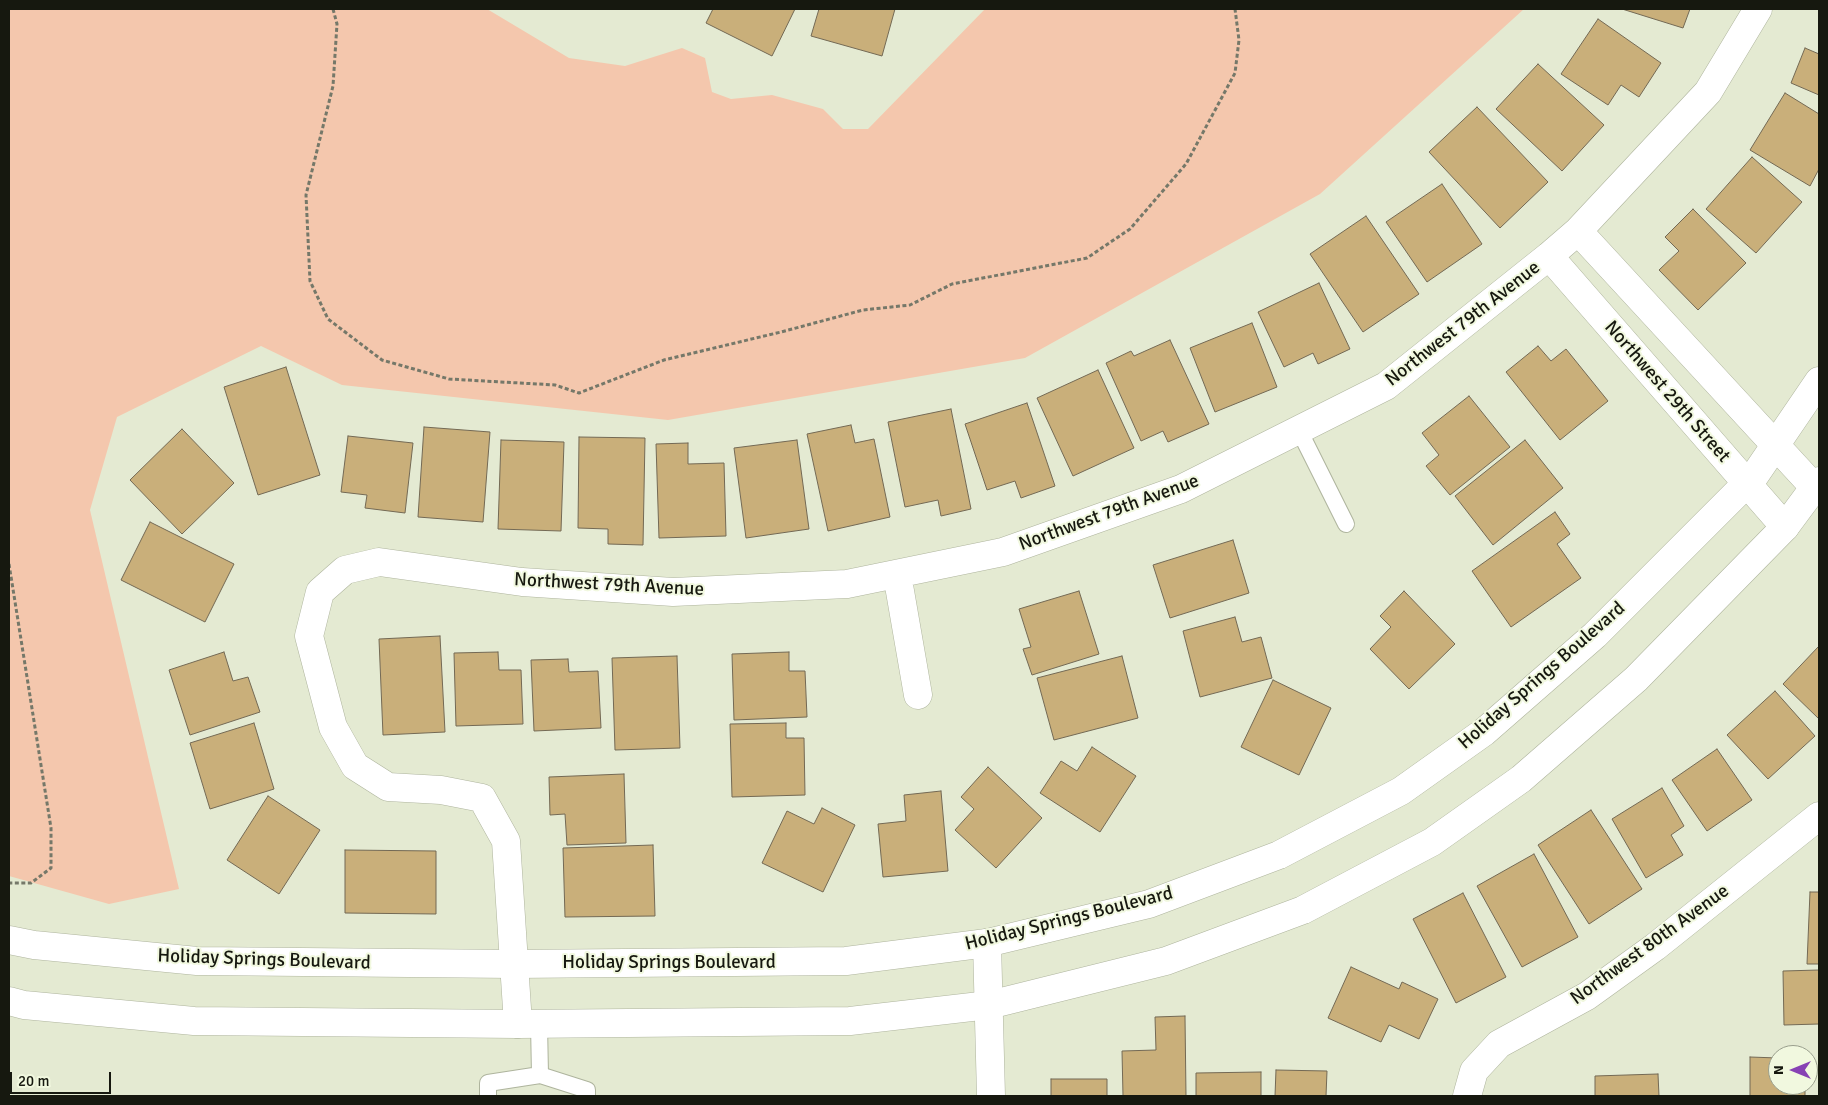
<!DOCTYPE html>
<style>
body{margin:0}
#map{position:relative;width:1828px;height:1105px;overflow:hidden;background:#e4ead2;font-family:Signika,sans-serif}
canvas{display:block}
.frame{position:absolute;inset:0;border:10px solid #16180f;pointer-events:none}
.north{position:absolute;left:1768px;top:1045px;width:50px;height:50px;box-sizing:border-box;background:#f1f8df;border:1px solid #999e8c;border-radius:50%;rotate:270deg;font-size:14px;font-weight:700;line-height:20px;text-align:center;color:#16180f}
.north::after{content:'';display:block;margin:auto;width:18px;height:22px;background:#8741b4;clip-path:polygon(50% 0,100% 100%,50% 72%,0 100%)}
.scale{position:absolute;left:10px;top:1072px;width:101px;height:22px;box-sizing:border-box;border:2px solid #16180f;border-top:0;padding-left:6px;font-size:15px;line-height:18px;white-space:nowrap;color:#16180f;-webkit-text-stroke:4px #f1f8df;paint-order:stroke}
</style>
<div id="map">
<canvas width="1828" height="1105"></canvas>
<div class="frame"></div>
<div class="north">N</div>
<div class="scale">20 m</div>
</div>
<script>
const ctx = document.querySelector('canvas').getContext('2d');
ctx.lineJoin = 'round';
function fill(path, color) { ctx.fillStyle = color; ctx.fill(path, 'evenodd'); }
const toPath = rows => new Path2D(rows.map(r => 'M' + r).join(''));
function trace(path, color, width, dash) { ctx.strokeStyle = color; ctx.lineWidth = width; ctx.lineCap = dash ? 'butt' : 'round'; ctx.setLineDash(dash || []); ctx.stroke(path); }
function drawText(font, color, halo, rows, align = 'center') {
  ctx.font = font + ' Signika,sans-serif'; ctx.lineWidth = 4; ctx.setLineDash([]); ctx.textBaseline = 'middle'; ctx.strokeStyle = halo; ctx.fillStyle = color; for (const [text, x, y, turn = 0] of rows) {
    ctx.save(); ctx.translate(x, y); ctx.rotate((+turn || 0) * Math.PI / 180); ctx.textAlign = isNaN(turn) ? turn : align; if (halo) ctx.strokeText(text, 0, 0); ctx.fillText(text, 0, 0); ctx.restore();
  }
}
fill(toPath([
 [9,9,487,9,569,58,625,66,682,48,705,58,712,92,731,99,772,95,823,109,843,129,868,129,985,9,1524,9,1320,194,1025,358,668,420,342,385,261,346,117,417,90,510,179,889,109,904,9,876]
]), '#f4c7ad');
const building = toPath([
 [713,9,795,9,772,56,706,23,713,9],
 [819,9,895,9,882,56,811,36,819,9],
 [1622,9,1690,9,1683,28,1622,9],
 [1598,19,1661,63,1639,97,1621,85,1608,105,1561,74,1598,19],
 [1805,48,1819,54,1819,95,1791,83,1805,48],
 [1538,64,1604,125,1562,171,1496,109,1538,64],
 [1785,93,1819,114,1819,169,1810,186,1750,150,1785,93],
 [1477,107,1548,182,1500,228,1429,152,1477,107],
 [1752,157,1802,202,1756,253,1706,209,1752,157],
 [1442,184,1482,244,1427,282,1386,222,1442,184],
 [1693,209,1746,263,1698,310,1659,270,1679,251,1665,237,1693,209],
 [1366,216,1419,294,1363,332,1310,254,1366,216],
 [1319,283,1350,349,1318,364,1313,353,1284,367,1258,312,1319,283],
 [1252,323,1277,387,1215,412,1190,348,1252,323],
 [1170,340,1209,424,1168,442,1163,431,1141,441,1106,363,1131,351,1134,356,1170,340],
 [1538,346,1551,361,1566,349,1608,401,1560,440,1506,372,1538,346],
 [286,367,320,475,258,495,224,387,286,367],
 [1098,370,1134,448,1073,476,1037,398,1098,370],
 [1469,396,1510,447,1450,495,1426,466,1439,455,1422,433,1469,396],
 [1027,403,1055,486,1021,498,1015,481,987,490,965,424,1027,403],
 [951,409,971,509,941,516,938,500,905,507,888,422,951,409],
 [851,425,855,443,874,439,890,517,828,531,807,434,851,425],
 [424,427,490,432,483,522,418,517,424,427],
 [182,429,234,483,182,534,130,480,182,429],
 [348,436,413,443,405,513,365,508,367,495,341,492,348,436],
 [579,437,645,438,643,545,608,544,608,529,578,528,579,437],
 [501,440,564,442,561,531,498,529,501,440],
 [797,440,809,529,746,538,734,448,797,440],
 [1525,440,1563,488,1493,545,1455,496,1525,440],
 [688,443,688,464,724,463,726,536,659,538,656,444,688,443],
 [1555,512,1570,534,1557,544,1581,578,1511,627,1472,571,1555,512],
 [150,522,234,564,205,622,121,580,150,522],
 [1233,540,1249,593,1170,618,1153,565,1233,540],
 [1079,591,1099,654,1032,675,1023,649,1031,647,1019,609,1079,591],
 [1404,591,1455,644,1409,689,1370,649,1391,627,1380,616,1404,591],
 [1235,617,1242,642,1261,637,1272,678,1200,697,1183,631,1235,617],
 [440,636,445,732,383,735,379,639,440,636],
 [1819,646,1819,719,1783,684,1819,646],
 [224,652,233,681,248,677,260,712,190,735,169,670,224,652],
 [498,652,499,670,521,670,523,724,456,726,454,653,498,652],
 [789,652,789,671,805,671,807,717,734,720,732,654,789,652],
 [677,656,680,748,615,750,612,658,677,656],
 [1122,656,1138,718,1054,740,1037,678,1122,656],
 [568,659,569,672,598,671,601,728,534,731,531,660,568,659],
 [1273,680,1331,708,1299,775,1241,747,1273,680],
 [1775,691,1815,736,1768,779,1727,735,1775,691],
 [254,723,274,789,210,809,190,743,254,723],
 [786,723,786,738,804,738,805,795,732,797,730,724,786,723],
 [1092,747,1136,776,1100,832,1040,793,1061,761,1077,771,1092,747],
 [1717,749,1752,800,1707,831,1672,780,1717,749],
 [988,767,1042,818,996,868,955,830,974,809,961,797,988,767],
 [624,774,626,843,567,845,565,814,550,815,549,777,624,774],
 [1662,788,1684,826,1671,835,1683,855,1646,878,1612,819,1662,788],
 [941,791,948,871,883,877,878,824,906,821,904,795,941,791],
 [268,796,320,830,279,894,227,860,268,796],
 [822,808,855,825,823,892,762,863,787,811,814,824,822,808],
 [1591,810,1642,889,1589,924,1538,845,1591,810],
 [653,845,655,916,565,917,563,848,653,845],
 [345,850,436,851,436,914,345,913,345,850],
 [1534,854,1578,937,1522,967,1477,886,1534,854],
 [1810,892,1819,892,1819,964,1807,964,1810,892],
 [1463,893,1506,977,1456,1003,1413,919,1463,893],
 [1351,967,1399,989,1402,982,1438,999,1419,1039,1389,1025,1381,1042,1328,1018,1351,967],
 [1819,970,1819,1024,1784,1025,1783,971,1819,970],
 [1185,1016,1186,1096,1123,1096,1122,1051,1156,1050,1155,1017,1185,1016],
 [1750,1057,1778,1058,1778,1085,1805,1085,1805,1096,1750,1096,1750,1057],
 [1276,1070,1327,1071,1326,1096,1275,1096,1276,1070],
 [1261,1072,1261,1096,1196,1096,1196,1073,1261,1072],
 [1658,1074,1659,1096,1595,1096,1595,1076,1658,1074],
 [1051,1079,1107,1079,1107,1096,1051,1096,1051,1079]
]);
fill(building, '#c9af7a');
trace(building, '#736954', 1);
const lane = toPath([
 [1299,430,1346,524],
 [539,1024,540,1075],
 [488,1096,488,1083,540,1075,587,1090,587,1096]
]);
const street = toPath([
 [1578,231,1814,487],
 [1549,256,1785,527],
 [897,574,918,695],
 [987,943,991,1096],
 [518,1024,506,841,482,798,441,790,388,787,355,766,333,727,309,636,320,592,345,570,379,562,522,582,673,592,847,584,1003,552,1181,489,1386,386,1549,256,1578,231,1708,92,1758,9],
 [1467,1096,1474,1071,1499,1044,1587,996,1655,947,1819,816]
]);
const secondary = toPath([
 [9,940,34,945,197,961,514,964,846,961,987,943,1149,904,1279,855,1401,791,1484,732,1595,635,1755,475,1819,381],
 [9,1001,24,1005,194,1021,518,1024,850,1021,989,1005,1166,961,1303,910,1432,842,1521,779,1636,679,1785,527,1819,481]
]);
trace(lane, '#aeb49d', 18);
trace(street, '#aeb49d', 29);
trace(secondary, '#aeb49d', 29);
trace(toPath([
 [333,9,337,24,333,86,306,195,310,281,328,319,382,360,449,379,555,385,579,393,664,360,781,332,863,310,910,305,952,284,1087,258,1130,229,1186,164,1235,73,1239,40,1235,9],
 [9,564,51,828,51,868,31,883,9,883]
]), '#757869', 3, [4, 2.5]);
trace(lane, '#fff', 16);
trace(street, '#fff', 28);
trace(secondary, '#fff', 28);
drawText('19px', '#16180f', '#f1f8df', [
 ["Northwest 79th Avenue",1463,324,-38],
 ["Northwest 29th Street",1667,392,49],
 ["Northwest 79th Avenue",1109,513,-20],
 ["Northwest 79th Avenue",609,585,3],
 ["Holiday Springs Boulevard",1542,676,-41],
 ["Holiday Springs Boulevard",1069,919,-14],
 ["Northwest 80th Avenue",1650,945,-36],
 ["Holiday Springs Boulevard",264,960,2],
 ["Holiday Springs Boulevard",669,963]
]);
</script>
